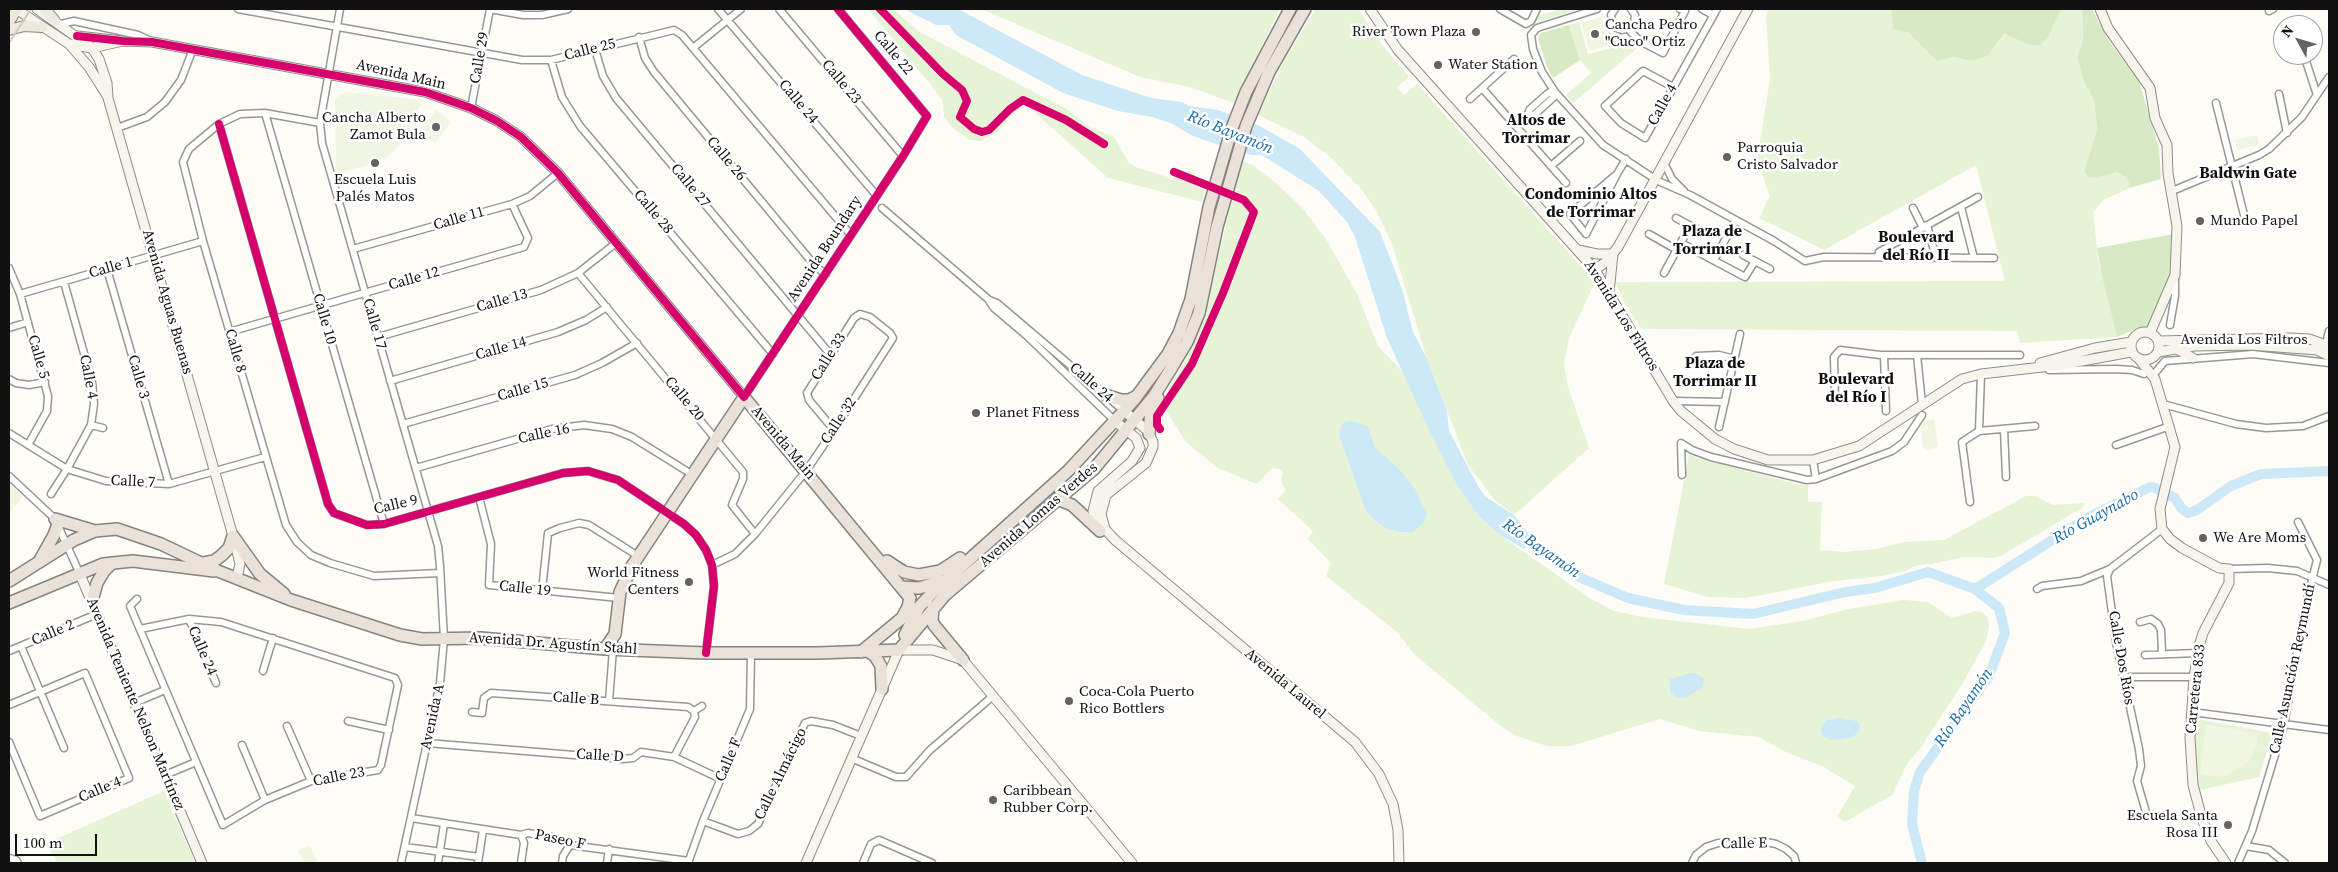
<!DOCTYPE html>
<meta charset="utf-8">
<style>
body{margin:0}
#map{position:relative;width:2338px;height:872px;overflow:hidden;background:#fdfcf7;font-family:"Source Serif 4",serif}
canvas{display:block}
.frame{position:absolute;inset:0;border:10px solid #111;pointer-events:none}
.north{position:absolute;left:2273px;top:15px;width:50px;height:50px;box-sizing:border-box;background:#fff;border:1px solid #a0a0a0;border-radius:50%;rotate:309deg;font-size:14px;font-weight:700;line-height:20px;text-align:center;color:#111}
.north::after{content:'';display:block;margin:auto;width:18px;height:22px;background:#646362;clip-path:polygon(50% 0,100% 100%,50% 72%,0 100%)}
.scale{position:absolute;left:15px;top:834px;width:82px;height:22px;box-sizing:border-box;border:2px solid #111;border-top:0;padding-left:6px;font-size:15px;line-height:18px;white-space:nowrap;color:#111;-webkit-text-stroke:4px #fff;paint-order:stroke}
</style>
<div id="map">
<canvas width="2338" height="872"></canvas>
<div class="frame"></div>
<div class="north">N</div>
<div class="scale">100 m</div>
</div>
<script>
const ctx = document.querySelector('canvas').getContext('2d');
ctx.lineJoin = 'round';
function fill(path, color) { ctx.fillStyle = color; ctx.fill(path, 'evenodd'); }
const toPath = rows => new Path2D(rows.map(r => 'M' + r).join(''));
function trace(path, color, width, dash) { ctx.strokeStyle = color; ctx.lineWidth = width; ctx.lineCap = dash ? 'butt' : 'round'; ctx.setLineDash(dash || []); ctx.stroke(path); }
function drawText(font, color, halo, rows, align = 'center') {
  ctx.font = font + ' "Source Serif 4",serif'; ctx.lineWidth = 5; ctx.setLineDash([]); ctx.textBaseline = 'middle'; ctx.strokeStyle = halo; ctx.fillStyle = color; for (const [text, x, y, turn = 0] of rows) {
    ctx.save(); ctx.translate(x, y); ctx.rotate((+turn || 0) * Math.PI / 180); ctx.textAlign = isNaN(turn) ? turn : align; if (halo) ctx.strokeText(text, 0, 0); ctx.fillText(text, 0, 0); ctx.restore();
  }
}
fill(toPath([
 [868,9,893,9,918,31,1068,110,1092,128,1114,137,1129,163,1138,168,1171,178,1181,178,1189,170,1207,183,1202,202,1108,178,1023,102,998,132,981,141,969,140,952,127,944,117,943,101,935,90],
 [981,9,1280,9,1234,103,1190,87,1140,77],
 [1316,9,1358,9,1381,43,1409,77,1397,87,1404,95,1417,84,1587,273,1594,284,1569,338,1564,364,1568,387,1589,448,1514,515,1495,500,1468,465,1427,359,1392,244,1378,214,1363,191,1330,157,1304,137,1258,115,1286,57],
 [1561,9,1580,9,1537,22,1529,29,1537,16],
 [1769,9,1891,9,1893,29,1909,33,1937,61,1953,57,1971,61,1994,48,2005,33,2039,46,2048,38,2061,9,2082,9,2083,40,2077,57,2084,82,2094,100,2097,130,2084,171,2097,178,2117,172,2125,177,2129,183,2129,188,2102,201,2093,213,2098,258,2117,337,2020,343,2017,331,1641,329,1624,302,1615,282,2005,281,1976,165,1824,250,1759,218,1770,196,1757,160,1770,79,1766,14],
 [1579,22,1588,54,1612,48,1605,23,1609,31,1616,36,1633,38,1636,49,1573,103,1566,95,1591,73,1580,60,1569,25],
 [1241,161,1253,165,1276,183,1302,208,1326,239,1357,294,1378,346,1402,371,1458,487,1478,515,1500,535,1591,599,1614,611,1642,617,1750,629,1802,621,1849,609,1904,600,1928,602,1952,618,1976,611,1982,612,1988,618,1989,626,1986,641,1964,681,1922,746,1907,764,1892,795,1845,822,1837,817,1855,786,1822,766,1790,754,1758,737,1699,731,1660,719,1571,746,1547,746,1517,736,1502,727,1415,655,1397,632,1326,576,1331,563,1308,539,1313,531,1278,499,1286,490,1281,482,1283,473,1280,469,1272,468,1257,484,1218,468,1186,442,1167,412,1165,396,1187,357,1205,314],
 [1689,455,1792,483,1808,485,1808,502,1822,502,1820,550,1845,552,1876,549,1904,542,1944,540,2026,496,2035,496,2053,505,2085,503,2082,508,2001,556,1993,558,1964,557,1932,564,1919,565,1902,572,1875,577,1834,581,1746,598,1708,597,1664,584],
 [2197,719,2273,733,2259,777,2196,791,2194,720],
 [164,791,195,863,58,863,45,844]
]), '#e7f3d7');
fill(toPath([
 [1891,9,2061,9,2048,38,2039,46,2026,44,2005,33,1987,56,1971,61,1953,57,1937,61,1909,33,1893,29],
 [2082,9,2092,9,2109,41,2139,81,2159,148,2161,179,2129,188,2129,183,2125,177,2117,172,2097,178,2088,177,2084,171,2097,130,2094,100,2084,82,2077,57,2083,40],
 [1569,25,1580,60,1553,78,1547,67,1538,38,1541,33],
 [2174,234,2172,274,2148,328,2135,329,2117,337,2102,276,2097,248]
]), '#d8eac5');
fill(toPath([
 [1601,17,1609,45,1590,51,1581,23],
 [345,92,423,100,404,141,387,157,367,166,336,173,335,103,336,98],
 [436,110,451,122,435,143,420,131],
 [2257,135,2259,145,2237,150,2235,140],
 [1934,419,1938,445,1935,449,1927,450,1923,447,1920,426,1924,421],
 [9,484,23,496,9,514],
 [2206,724,2258,734,2257,746,2248,763,2223,777,2200,774],
 [310,845,318,863,304,863,298,850]
]), '#f0f6e1');
fill(toPath([
 [904,9,958,9,1082,75,1151,98,1182,102,1189,106,1218,110,1258,125,1300,149,1380,232,1402,289,1413,332,1427,359,1447,411,1449,431,1478,486,1486,497,1514,515,1533,539,1524,549,1500,535,1478,515,1458,487,1430,432,1387,338,1355,237,1347,222,1319,191,1262,155,1251,155,1207,141,1191,135,1173,124,1152,117,1118,111,1063,93,956,35,949,25,936,25],
 [1348,421,1356,422,1368,427,1375,448,1400,470,1415,489,1427,514,1423,523,1413,532,1401,532,1385,528,1377,522,1366,511,1339,435,1342,424],
 [1692,673,1698,674,1704,679,1703,687,1685,698,1675,697,1670,691,1670,679],
 [1840,718,1856,721,1860,725,1859,731,1853,737,1841,739,1831,740,1823,736,1821,731,1822,725,1827,720]
]), '#cde8f7');
trace(toPath([
 [1520,536,1579,577,1628,598,1684,610,1753,614,1845,592,1875,588,1928,572,1975,589,1999,608,2005,633,1989,676,1920,772,1914,791,1912,824,1922,863],
 [1975,589,2089,517,2150,487,2153,487,2175,498,2181,508,2188,513,2197,510,2231,486,2261,474,2329,471]
]), '#cde8f7', 10);
const street = toPath([
 [238,9,522,60,551,60,674,30,682,35,851,235],
 [340,9,320,123,322,143,438,546,440,566,444,639,440,683,401,863],
 [490,9,523,15,542,15,568,9],
 [718,9,877,196],
 [779,9,903,156],
 [1500,9,1526,24,1531,21,1537,9],
 [1597,9,1537,28,1531,35,1533,49,1542,72,1555,92,1603,145,1658,181,1690,195,1774,241,1805,261,1824,257,1994,258],
 [1615,9,1611,15,1612,23,1615,27,1622,30,1630,28,1634,23,1635,15,1631,9],
 [1702,9,1713,15],
 [2269,11,2273,9],
 [61,24,74,21,138,35,151,41],
 [1628,29,1640,41,1663,53,1685,11,1680,9],
 [639,37,645,58,654,72,816,267,826,274],
 [693,48,741,9],
 [595,49,603,76,616,98,830,354],
 [2304,55,2317,95],
 [551,60,562,97,580,126,773,354],
 [1673,87,1643,71,1605,106,1621,123,1645,138,1717,9],
 [1482,88,1566,183],
 [2279,94,2287,133],
 [1470,99,1514,59],
 [2216,103,2244,215],
 [471,108,490,9],
 [265,113,384,524],
 [1527,116,1534,115,1554,97,1555,92],
 [320,123,265,113,240,114,219,124,189,149,183,162,203,241,286,525,297,542,311,555,330,563,374,576,440,573],
 [219,124,328,504,334,513,367,525,384,524,563,473,588,471,618,480,684,524,696,535,706,550,712,565,714,586,706,653],
 [1516,126,1527,116,1530,109,1547,94,1550,92,1553,94],
 [117,128,147,117,165,102,181,80,193,49],
 [1664,163,1672,179,1684,191],
 [1551,166,1580,141],
 [1617,174,1586,234,1570,214,1617,174,1626,159],
 [2172,191,2259,155,2269,149,2302,117,2329,77],
 [1961,207,1974,258],
 [882,208,988,299,994,308,1027,336,1115,421],
 [1913,208,1923,228],
 [1676,218,1702,232],
 [1927,225,1936,258],
 [1649,234,1677,250],
 [1681,243,1745,277,1755,261],
 [353,249,512,204,530,196,558,173],
 [1743,255,1770,269],
 [1878,257,1879,252,1978,197],
 [1714,260,1736,220],
 [9,268,20,294,48,396,47,411,28,445],
 [107,269,169,484],
 [578,273,743,472,743,479,732,505,755,534],
 [1664,273,1690,226],
 [20,294,203,241],
 [989,300,997,303,1124,411],
 [2170,325,2175,296,2175,277],
 [9,328,28,322],
 [229,332,524,247,528,238,512,204],
 [378,337,541,290,578,273,616,243],
 [2326,344,2329,331],
 [1884,355,1886,411],
 [1917,355,1922,404],
 [1696,356,1719,355,1735,359],
 [2049,370,2116,369,2132,370,2144,374],
 [2155,373,2165,361,2241,355,2253,354,2329,363],
 [9,379,16,383,29,385,45,382],
 [390,381,558,332,586,320,607,307],
 [744,397,903,156,927,116,838,9],
 [1835,400,1834,357,1840,350,1880,355,2020,355],
 [1673,401,1725,402],
 [2163,404,2236,424,2266,428,2303,426,2329,416],
 [403,424,575,375,602,363,637,343],
 [91,425,103,428],
 [1719,427,1740,334],
 [2004,429,2006,477],
 [1979,431,2035,426],
 [9,433,67,469,106,481,169,484,265,457],
 [2116,445,2170,426],
 [1813,460,1816,479],
 [416,468,552,429,584,425,612,429,632,437,693,475],
 [1682,475,1681,443,1692,450,1711,457,1807,480,1816,479,1892,451,1904,442,1922,415],
 [9,476,55,519,79,572],
 [51,494,67,469,91,425,94,404,92,382,64,282],
 [479,497,491,544,489,585,619,598],
 [1970,502,1962,442,1979,431,1981,374],
 [712,565,735,554,755,534,806,471,834,430,893,338,890,333,870,317,860,314,854,318,807,393,809,400,834,430],
 [2110,569,2107,576,2116,642,2139,749,2141,766,2137,781,2146,812],
 [2229,569,2268,568,2297,571,2329,585],
 [2037,589,2042,586,2081,581,2110,569,2162,529],
 [542,591,548,533,560,528,579,523,589,525,638,556],
 [137,599,130,606,223,825,265,800,311,781,378,770,381,765,398,685,395,678,221,622,189,619,140,629],
 [189,619,216,683],
 [2140,622,2151,619,2158,624,2161,630,2162,653],
 [21,646,64,748],
 [9,651,97,614],
 [2145,655,2198,653],
 [263,671,273,638],
 [2123,677,2194,677],
 [609,701,613,649],
 [134,703,165,690],
 [9,705,85,673,129,778,40,816,9,742],
 [694,711,702,706],
 [472,712,482,713,484,698,491,693,688,707,694,711],
 [2192,712,2329,730],
 [348,721,389,730],
 [287,726,311,781],
 [427,743,623,759,633,758,641,752,674,757,721,779],
 [242,745,265,800],
 [674,757,695,717,694,711],
 [851,758,896,777,906,777,930,750,993,696],
 [165,775,196,762],
 [411,818,521,835,528,833,551,837,570,845,689,861],
 [703,821,738,834,749,831,758,824,805,723,811,721,833,725,861,736],
 [2246,846,2269,850,2285,863],
 [405,847,479,857],
 [9,858,16,860,18,863],
 [438,863,444,824],
 [478,863,483,830],
 [521,863,524,843,521,835],
 [562,863,563,856,570,845],
 [607,863,609,849],
 [688,863,703,821,750,709,751,654],
 [863,863,871,844,879,840,932,863],
 [1692,863,1696,855,1706,847,1718,843,1766,842,1776,844,1786,849,1794,856,1796,863],
 [2238,863,2252,831,2284,725,2303,616,2317,560,2298,522]
]);
const secondary = toPath([
 [16,9,69,44,89,67,108,97],
 [37,9,92,48,99,59,107,83,108,98,233,536,240,564,237,578],
 [1370,9,1398,50,1595,270,1673,401,1681,411,1715,439,1734,449,1768,460,1813,460,1859,446,1962,379,1981,374,2060,365,2131,352],
 [2100,9,2108,28,2150,88,2155,118,2167,145,2168,173,2177,226,2175,275,2150,333],
 [77,36,123,41,152,42,425,92,471,108,497,121,521,137,558,173,744,397],
 [69,44,92,48,123,41],
 [1578,250,1597,254,1613,254,1609,293],
 [1595,270,1607,261,1618,247,1748,9],
 '2131 346a14 14 0 1 1 28 0a14 14 0 1 1-28 0Z',
 [2158,341,2291,338,2309,339,2329,346],
 [2175,348,2193,358],
 [2158,352,2194,346,2250,345,2317,350,2329,356],
 [2139,359,2155,379,2175,447,2160,509,2162,529,2170,539,2182,548,2219,568,2229,569,2229,583,2203,633,2199,646,2194,677,2190,738,2193,785,2202,819,2211,841,2226,863],
 [2040,363,2095,348,2131,342],
 [1124,411,1148,431,1153,442,1153,447,1146,463,1106,495,1101,514,1105,529,1115,540,1355,742,1379,774,1393,804,1398,830,1399,863],
 [1099,528,1093,511,1098,491,1132,461,1140,448,1136,438,1115,421],
 [79,572,202,863],
 [806,863,899,650,933,650,963,660,1132,863]
]);
const primary = toPath([
 [45,9,55,21],
 [9,22,17,9],
 [9,30,24,26,42,27]
]);
const highway = toPath([
 [1105,395,1121,400,1129,400,1137,396],
 [1149,434,1151,410,1158,398],
 [1057,499,1072,505,1100,531],
 [55,519,95,531],
 [233,536,260,574,284,594],
 [40,560,54,535,58,524],
 [887,561,904,572,919,575,940,571,960,558],
 [203,563,214,561,221,556,229,548,233,536],
 [9,581,74,540,95,531,117,529,161,544,218,571,291,600,400,635,422,639,481,638,605,649,706,653,818,653,899,650],
 [902,587,919,588,941,581],
 [92,601,97,583,104,571,112,563],
 [9,603,103,564,133,561,214,571],
 [933,607,932,621,934,625,963,660],
 [905,635,919,607,933,592,1068,471,1134,400,1168,354,1179,333,1191,299,1209,207,1232,128,1246,92,1290,9],
 [605,649,615,634,620,592,632,566,744,397,910,598,908,607,902,618,861,652],
 [899,650,945,595,1094,469,1154,396,1169,372,1187,342,1199,313,1217,227,1246,126,1269,72,1305,9],
 [869,652,875,656,881,666,882,689]
]);
trace(street, '#979795', 9);
trace(secondary, '#8e8d8b', 11);
trace(primary, '#858482', 12);
trace(highway, '#858482', 14);
trace(street, '#fffffe', 6);
trace(secondary, '#f6f4eb', 9);
trace(primary, '#ede9dc', 10);
trace(highway, '#eae1d8', 11);
trace(toPath([
 [9,43,31,9]
]), '#d9c6c7', 2);
trace(toPath([
 [880,9,943,74,962,90,967,101,960,117,974,129,982,132,989,130,1010,109,1023,100,1066,120,1104,144],
 [77,36,123,41,152,42,425,92,471,108,497,121,521,137,558,173,744,397,903,156,927,116,838,9],
 [219,124,328,504,334,513,367,525,384,524,563,473,588,471,618,480,684,524,696,535,706,550,712,565,714,586,706,653],
 [1160,429,1157,425,1157,416,1192,364,1223,293,1254,212,1244,200,1174,172]
]), '#d6006c', 8);
for (const [x, y, r, color] of [
 [1476,32,5,"#646362"],
 [1595,34,5,"#646362"],
 [1438,65,5,"#646362"],
 [436,127,5,"#646362"],
 [1727,157,5,"#646362"],
 [375,163,5,"#646362"],
 [2200,221,5,"#646362"],
 [976,413,5,"#646362"],
 [2203,538,5,"#646362"],
 [689,582,5,"#646362"],
 [1069,701,5,"#646362"],
 [993,800,5,"#646362"],
 [2228,825,5,"#646362"]
]) { const dot = new Path2D(); dot.arc(x, y, r, 0, 2 * Math.PI); ctx.fillStyle = color; ctx.fill(dot); trace(dot, '#fff', 2); }
drawText('15px', '#111', '#fff', [
 ["Cancha Pedro",1605,25],
 ["\"Cuco\" Ortiz",1605,42],
 ["River Town Plaza",1466,32,"right"],
 ["Water Station",1448,65],
 ["Cancha Alberto",426,118,"right"],
 ["Zamot Bula",426,135,"right"],
 ["Parroquia",1737,148],
 ["Cristo Salvador",1737,165],
 ["Escuela Luis",375,180,"center"],
 ["Palés Matos",375,197,"center"],
 ["Mundo Papel",2210,221],
 ["Planet Fitness",986,413],
 ["We Are Moms",2213,538],
 ["World Fitness",679,573,"right"],
 ["Centers",679,590,"right"],
 ["Coca-Cola Puerto",1079,692],
 ["Rico Bottlers",1079,709],
 ["Caribbean",1003,791],
 ["Rubber Corp.",1003,808],
 ["Escuela Santa",2218,816,"right"],
 ["Rosa III",2218,833,"right"]
], 'left');
drawText('15px', '#111', '#fff', [
 ["Calle 25",590,50,-14],
 ["Calle 22",893,53,50],
 ["Calle 29",480,58,-80],
 ["Avenida Main",401,75,13],
 ["Calle 23",841,82,50],
 ["Calle 24",798,102,50],
 ["Calle 4",1663,105,-61],
 ["Calle 26",726,159,50],
 ["Calle 27",690,186,50],
 ["Calle 28",653,212,50],
 ["Calle 11",459,219,-16],
 ["Avenida Boundary",825,249,-57],
 ["Calle 1",111,268,-16],
 ["Calle 12",414,279,-16],
 ["Calle 13",502,301,-16],
 ["Avenida Aguas Buenas",167,302,74],
 ["Avenida Los Filtros",1621,316,58],
 ["Calle 10",324,319,74],
 ["Calle 17",374,324,74],
 ["Avenida Los Filtros",2244,340],
 ["Calle 14",501,349,-16],
 ["Calle 8",235,351,74],
 ["Calle 5",38,357,74],
 ["Calle 33",829,357,-58],
 ["Calle 4",88,377,79],
 ["Calle 3",138,377,74],
 ["Calle 24",1091,383,41],
 ["Calle 15",523,390,-16],
 ["Calle 20",684,399,50],
 ["Calle 32",839,421,-57],
 ["Calle 16",544,434,-12],
 ["Avenida Main",783,443,50],
 ["Calle 7",133,482,3],
 ["Calle 9",396,505,-13],
 ["Avenida Lomas Verdes",1039,515,-41],
 ["Calle 19",525,589,6],
 ["Calle 2",53,633,-23],
 ["Avenida Dr. Agustín Stahl",553,644,4],
 ["Calle 24",202,651,67],
 ["Calle Dos Ríos",2121,658,80],
 ["Calle Asunción Reymundí",2293,669,-78],
 ["Avenida Laurel",1285,684,40],
 ["Carretera 833",2196,689,-84],
 ["Calle B",576,699,4],
 ["Avenida Teniente Nelson Martínez",135,704,67],
 ["Avenida A",433,717,-78],
 ["Calle D",600,756,3],
 ["Calle F",729,760,-67],
 ["Calle Almácigo",781,774,-64],
 ["Calle 23",339,777,-11],
 ["Calle 4",100,790,-23],
 ["Paseo F",560,840,12],
 ["Calle E",1744,844,-1]
]);
drawText('bold 16px', '#111', '#fff', [
 ["Altos de",1536,121],
 ["Torrimar",1536,139],
 ["Baldwin Gate",2248,174],
 ["Condominio Altos",1591,195],
 ["de Torrimar",1591,213],
 ["Plaza de",1712,232],
 ["Torrimar I",1712,250],
 ["Boulevard",1916,238],
 ["del Río II",1916,256],
 ["Plaza de",1715,364],
 ["Torrimar II",1715,382],
 ["Boulevard",1856,380],
 ["del Río I",1856,398]
]);
drawText('italic 16px', '#1768a6', '#fff', [
 ["Río Bayamón",1230,133,22],
 ["Río Guaynabo",2096,517,-29],
 ["Río Bayamón",1541,549,35],
 ["Río Bayamón",1964,708,-56]
]);
</script>
